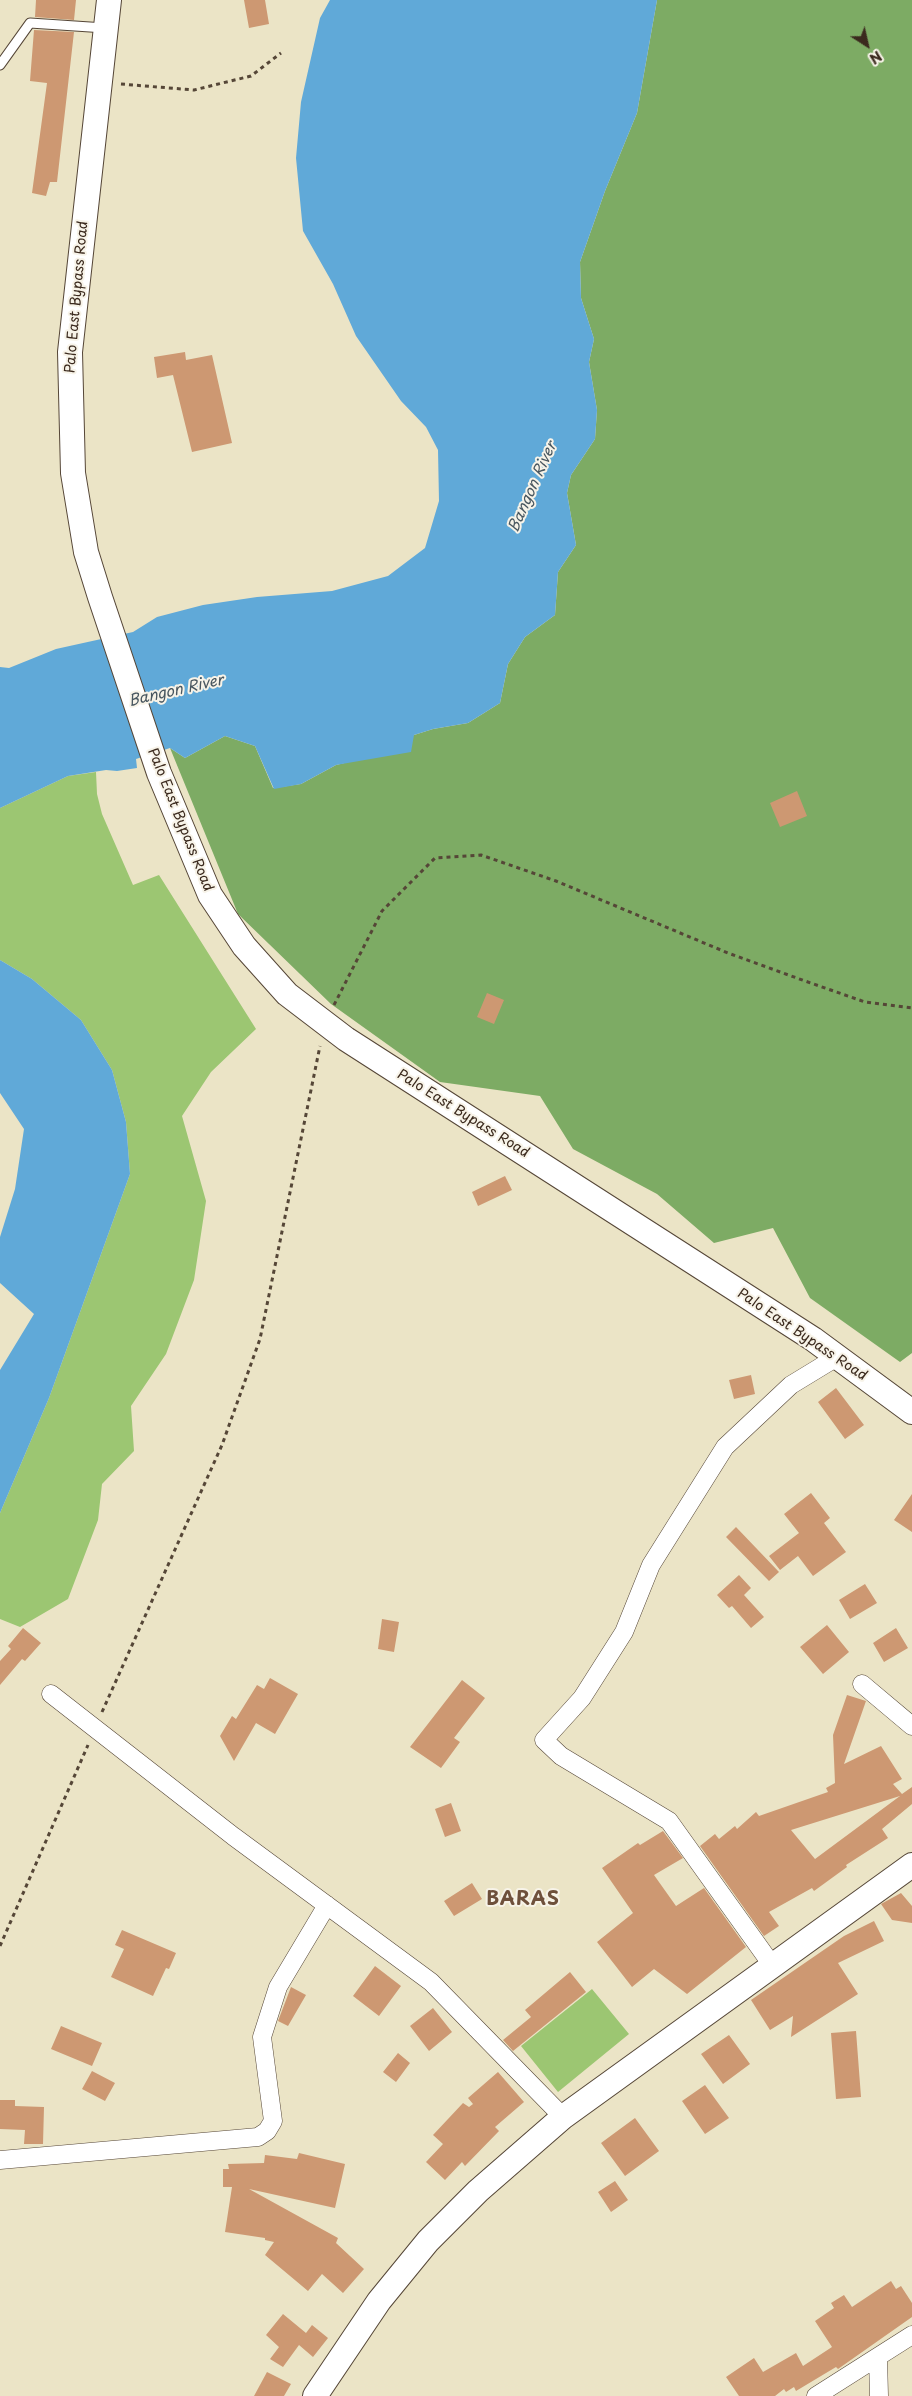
<!DOCTYPE html>
<style>
body{margin:0}
#map{position:relative;width:912px;height:2396px;overflow:hidden;background:#ebe4c6;font-family:"Playpen Sans",sans-serif}
canvas{display:block}
.north{position:absolute;left:842px;top:20px;width:50px;height:50px;-webkit-text-stroke:4px #f7f3e8;paint-order:stroke;rotate:145deg;font-size:14px;font-weight:700;line-height:20px;text-align:center;color:#3b2a1e}
.north::after{content:'';display:block;margin:auto;width:18px;height:22px;background:#3b2a1e;clip-path:polygon(50% 0,100% 100%,50% 72%,0 100%)}
</style>
<div id="map">
<canvas width="912" height="2396"></canvas>
<div class="north">N</div>
</div>
<script>
const ctx = document.querySelector('canvas').getContext('2d');
ctx.lineJoin = 'round';
function fill(path, color) { ctx.fillStyle = color; ctx.fill(path, 'evenodd'); }
const toPath = rows => new Path2D(rows.map(r => 'M' + r).join(''));
function trace(path, color, width, dash) { ctx.strokeStyle = color; ctx.lineWidth = width; ctx.lineCap = dash ? 'butt' : 'round'; ctx.setLineDash(dash || []); ctx.stroke(path); }
function drawText(font, color, halo, rows, align = 'center') {
  ctx.font = font + ' "Playpen Sans",sans-serif'; ctx.lineWidth = 4; ctx.setLineDash([]); ctx.textBaseline = 'middle'; ctx.strokeStyle = halo; ctx.fillStyle = color; for (const [text, x, y, turn = 0] of rows) {
    ctx.save(); ctx.translate(x, y); ctx.rotate((+turn || 0) * Math.PI / 180); ctx.textAlign = isNaN(turn) ? turn : align; if (halo) ctx.strokeText(text, 0, 0); ctx.fillText(text, 0, 0); ctx.restore();
  }
}
fill(toPath([
 [96,772,97,794,102,814,133,885,159,875,256,1029,211,1072,182,1116,206,1201,194,1280,166,1354,131,1406,134,1451,102,1484,98,1520,68,1599,20,1627,0,1619,0,1513,49,1398,130,1174,126,1122,112,1070,81,1020,32,979,0,960,0,808,68,776],
 [592,1989,629,2034,558,2092,521,2046]
]), '#9cc672');
fill(toPath([
 [657,0,912,0,912,1353,900,1362,810,1298,773,1228,714,1243,657,1194,573,1149,540,1096,440,1082,331,1004,238,914,170,748,185,758,225,736,255,746,273,788,301,784,336,765,361,759,414,735,433,729,468,723,500,703,508,664,525,637,555,615,558,572,576,545,567,493,571,475,595,439,597,410,589,362,594,339,581,298,580,262,605,191,637,113]
]), '#7dab64');
fill(toPath([
 [330,0,657,0,637,113,605,191,580,262,581,298,594,339,589,362,597,410,595,439,571,475,567,493,576,545,558,572,555,615,525,637,508,664,500,703,468,723,433,729,414,735,411,752,336,765,301,784,274,789,255,746,225,736,185,758,170,748,136,759,137,768,117,771,106,770,68,776,0,808,0,667,9,668,56,649,133,632,157,617,203,605,257,597,332,591,388,576,425,548,439,501,438,450,426,427,401,401,356,336,333,284,303,231,296,158,301,102,320,18],
 [0,960,32,979,81,1020,112,1070,126,1122,130,1174,49,1398,0,1513,0,1370,34,1314,0,1283,0,1237,15,1189,24,1129,0,1093]
]), '#60a9d8');
fill(toPath([
 [36,0,76,0,74,20,35,17],
 [244,0,265,0,269,24,249,28],
 [34,30,74,32,57,182,50,182,46,196,32,193,47,83,30,81],
 [185,352,186,360,212,355,232,443,192,452,173,375,157,378,154,357],
 [797,791,807,816,780,827,770,803],
 [487,993,504,1000,494,1024,477,1017],
 [505,1176,512,1190,478,1206,472,1192],
 [751,1375,755,1394,734,1399,729,1380],
 [836,1388,864,1425,845,1439,818,1402],
 [811,1493,830,1518,824,1523,846,1552,813,1576,798,1556,780,1570,769,1556,799,1533,784,1514],
 [912,1494,912,1532,894,1520],
 [736,1527,779,1572,769,1581,726,1537],
 [739,1575,751,1588,744,1595,764,1617,751,1628,732,1606,729,1608,717,1595],
 [865,1584,877,1603,850,1619,839,1600],
 [382,1619,399,1622,394,1652,378,1649],
 [827,1625,849,1652,823,1674,800,1647],
 [23,1628,41,1643,25,1661,22,1659,0,1685,0,1661,11,1649,8,1646],
 [896,1628,908,1648,884,1662,873,1643],
 [270,1678,298,1694,275,1734,256,1723,234,1761,220,1736,232,1716,236,1719,257,1685,264,1689],
 [462,1680,485,1698,454,1738,460,1742,441,1768,410,1747],
 [847,1695,866,1701,844,1764,881,1746,902,1779,893,1784,902,1794,912,1787,912,1804,882,1829,888,1838,846,1865,847,1867,814,1891,812,1888,769,1912,779,1926,764,1936,700,1846,715,1834,719,1839,735,1826,737,1829,756,1812,759,1816,828,1792,826,1788,835,1783,833,1735],
 [900,1796,815,1859,791,1830],
 [451,1803,461,1831,445,1837,435,1809],
 [663,1831,683,1858,654,1875,676,1906,704,1888,746,1947,687,1994,654,1969,632,1987,597,1942,633,1913,602,1868,638,1843,640,1845],
 [472,1883,482,1899,454,1916,444,1901],
 [901,1893,912,1906,912,1923,892,1920,881,1904],
 [874,1921,884,1941,838,1963,858,1994,791,2037,793,2016,770,2030,751,2000,844,1936],
 [122,1930,176,1953,169,1969,166,1968,153,1996,111,1977,124,1949,115,1945],
 [375,1966,401,1986,379,2016,353,1996],
 [570,1972,586,1992,513,2051,503,2040,531,2017,525,2010],
 [291,1987,306,1995,288,2026,278,2021],
 [433,2008,452,2032,429,2051,410,2026],
 [61,2026,102,2043,92,2066,51,2049],
 [856,2031,861,2097,836,2099,831,2033],
 [729,2035,750,2064,723,2084,701,2054],
 [398,2053,410,2063,396,2082,383,2072],
 [92,2071,115,2083,105,2101,82,2089],
 [498,2072,524,2102,495,2127,499,2131,465,2166,462,2162,445,2180,426,2162,443,2144,433,2135,463,2103,469,2107,473,2104,468,2098],
 [705,2085,729,2118,705,2134,682,2101],
 [0,2100,15,2100,15,2106,44,2107,43,2144,24,2144,25,2130,0,2129],
 [635,2118,659,2151,625,2176,601,2143],
 [299,2153,345,2164,335,2208,249,2189,338,2238,336,2243,364,2269,343,2293,322,2274,308,2291,265,2255,274,2242,265,2240,265,2238,225,2232,232,2187,223,2187,223,2169,229,2169,228,2164,264,2163,265,2155,297,2159],
 [615,2181,628,2200,611,2212,598,2192],
 [891,2281,896,2289,901,2286,912,2303,912,2317,838,2369,836,2367,796,2391,794,2387,786,2392,784,2389,775,2396,739,2396,726,2377,754,2358,763,2372,796,2353,803,2366,832,2347,815,2321,834,2308,831,2303,844,2295,852,2307],
 [283,2314,306,2333,312,2325,328,2338,313,2357,299,2345,283,2367,270,2359,279,2347,266,2335],
 [267,2372,291,2384,284,2396,254,2396]
]), '#cd9872');
const service = toPath([
 [0,65,30,23,105,28]
]);
const minor = toPath([
 [862,1684,912,1726],
 [51,1694,233,1836,431,1982,563,2117],
 [772,1965,669,1821,561,1756,544,1740,582,1698,624,1632,651,1565,725,1447,791,1385,837,1357],
 [0,2160,258,2137,267,2131,273,2121,262,2037,278,1987,327,1905],
 [878,2357,879,2396],
 [816,2396,912,2335]
]);
const secondary = toPath([
 [109,0,70,352,73,473,86,552,100,597,159,773,210,895,244,946,287,994,346,1039,813,1339,912,1412],
 [315,2396,379,2301,428,2241,478,2191,563,2117,912,1865]
]);
trace(service, '#554637', 11);
trace(minor, '#554637', 19);
trace(secondary, '#554637', 26);
trace(toPath([
 [121,84,194,90,251,76,281,53],
 [334,1005,382,911,435,858,481,855,556,881,728,953,805,981,865,1002,912,1008],
 [102,1712,222,1445,260,1339,320,1046],
 [0,1946,88,1745]
]), '#554637', 3, [4, 4]);
trace(service, '#fff', 9);
trace(minor, '#fff', 18);
trace(secondary, '#fff', 24);
drawText('14px', '#3b2a1e', '#f7f3e8', [
 ["Palo East Bypass Road",77,297,-85],
 ["Palo East Bypass Road",180,820,68],
 ["Palo East Bypass Road",463,1114,32],
 ["Palo East Bypass Road",802,1335,34]
]);
drawText('italic 15px', '#48565f', '#f7f3e8', [
 ["Bangon River",533,487,-66],
 ["Bangon River",176,691,-13]
]);
ctx.letterSpacing = '1px';
drawText('bold 19px', '#6e503b', '#f7f3e8', [
 ["BARAS",523,1900]
]);
ctx.letterSpacing = '0px';
</script>
